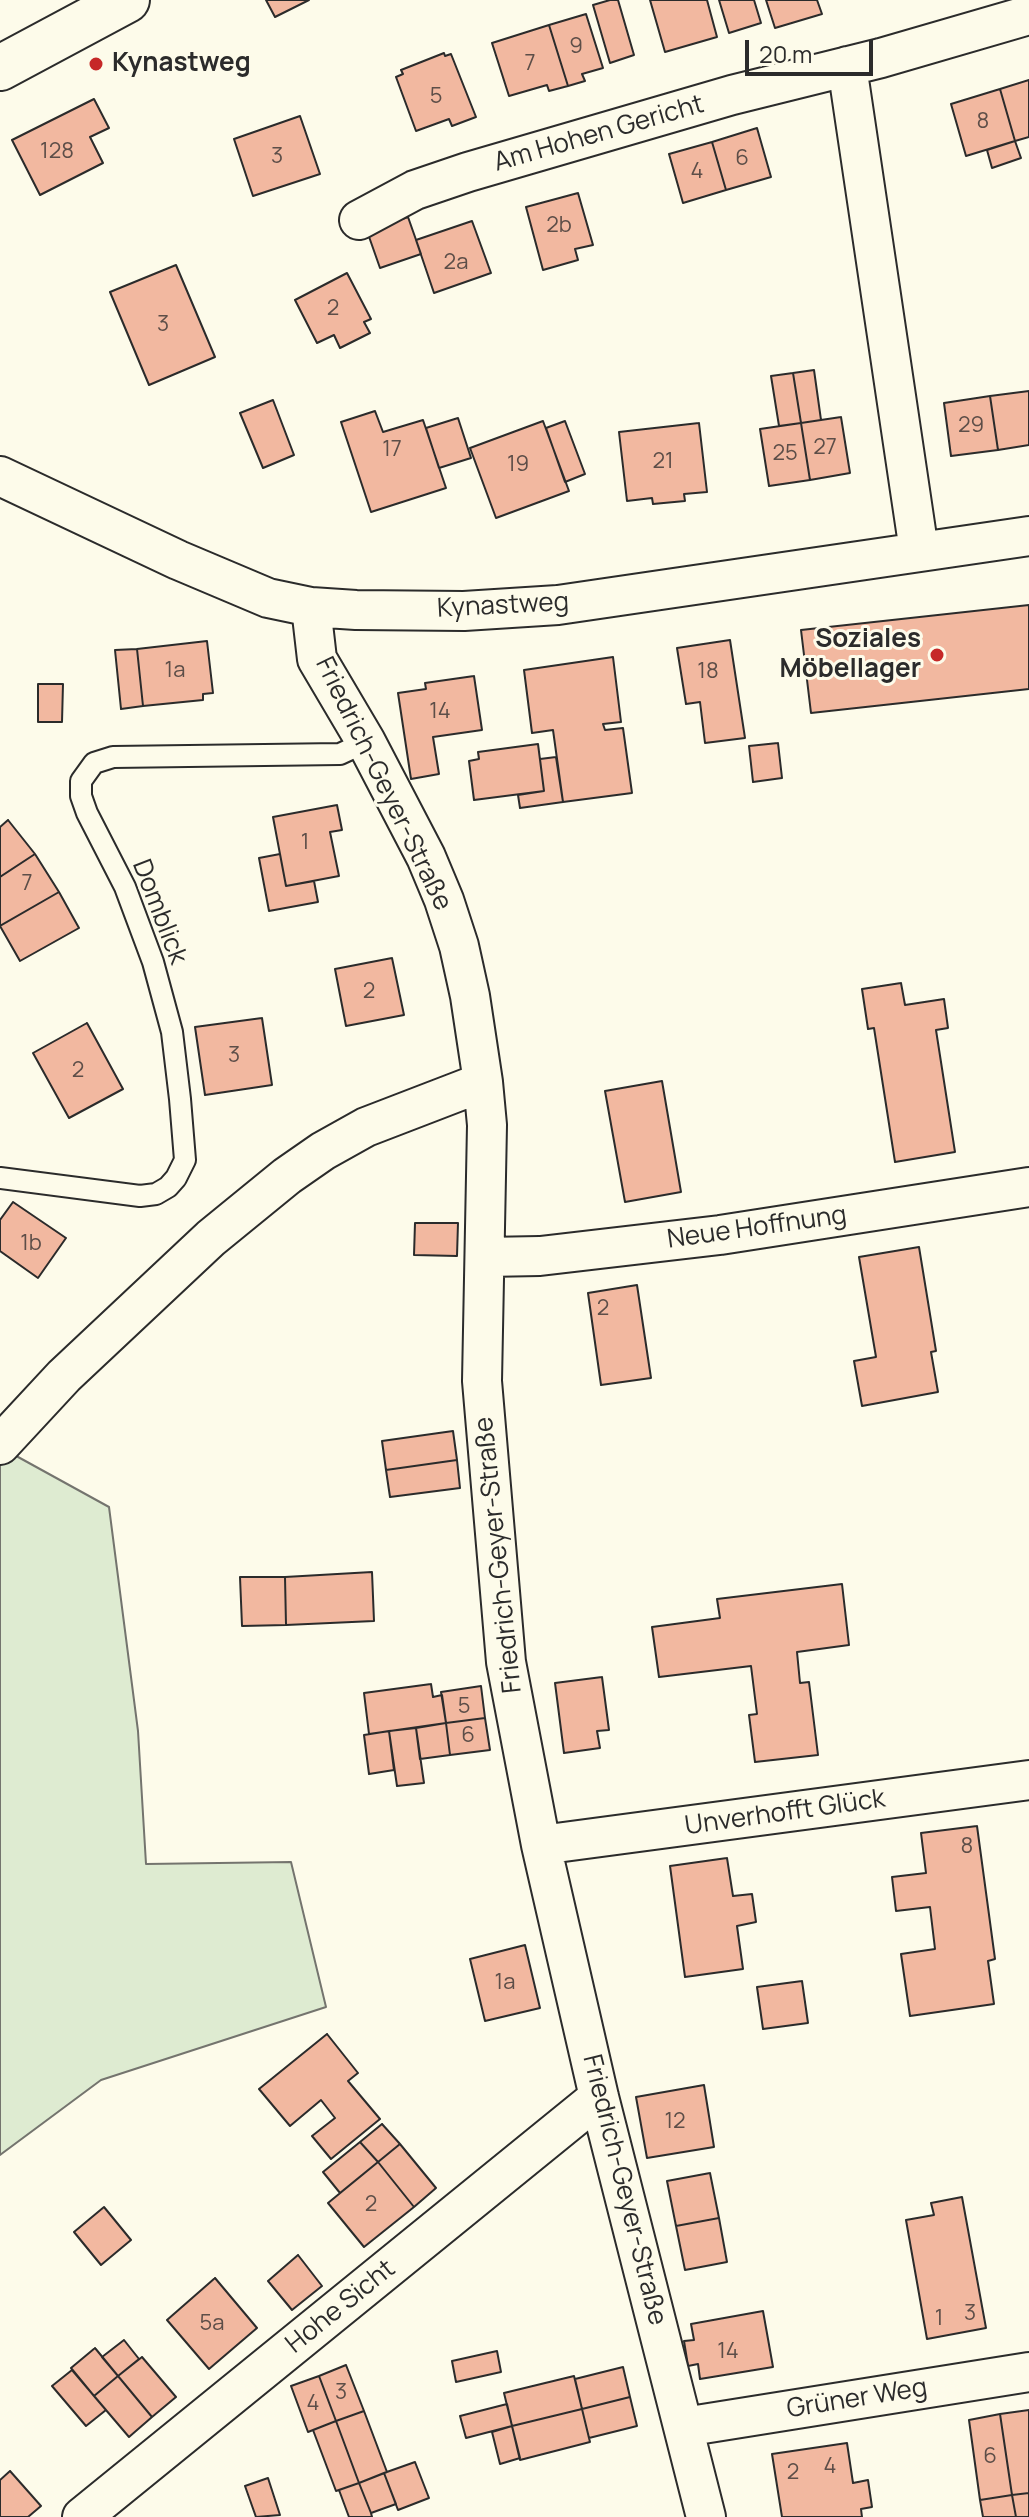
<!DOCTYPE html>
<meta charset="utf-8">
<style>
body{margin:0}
#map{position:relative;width:1029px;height:2517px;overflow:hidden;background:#fdfbea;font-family:Manrope,sans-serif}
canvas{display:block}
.scale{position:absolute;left:745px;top:40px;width:128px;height:36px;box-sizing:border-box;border:4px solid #2b2b2b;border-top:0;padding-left:10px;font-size:24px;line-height:28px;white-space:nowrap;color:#2b2b2b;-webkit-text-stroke:6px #fdfbea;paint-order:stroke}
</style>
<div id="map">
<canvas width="1029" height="2517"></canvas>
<div class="scale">20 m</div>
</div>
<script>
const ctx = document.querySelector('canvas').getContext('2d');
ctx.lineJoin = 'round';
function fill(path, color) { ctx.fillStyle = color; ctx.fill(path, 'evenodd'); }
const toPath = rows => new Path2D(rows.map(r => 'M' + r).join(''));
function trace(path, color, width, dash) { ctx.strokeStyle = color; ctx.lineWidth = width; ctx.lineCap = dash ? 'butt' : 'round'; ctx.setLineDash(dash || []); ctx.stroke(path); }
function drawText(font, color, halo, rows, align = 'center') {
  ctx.font = font + ' Manrope,sans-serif'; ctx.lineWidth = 6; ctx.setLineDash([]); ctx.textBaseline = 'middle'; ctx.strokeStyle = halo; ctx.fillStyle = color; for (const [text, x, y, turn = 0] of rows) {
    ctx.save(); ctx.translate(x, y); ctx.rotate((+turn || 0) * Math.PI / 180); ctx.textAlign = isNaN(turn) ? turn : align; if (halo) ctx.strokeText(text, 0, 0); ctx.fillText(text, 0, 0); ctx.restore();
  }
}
const green = toPath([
 [9,1452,109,1507,138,1731,146,1864,291,1862,326,2007,101,2080,0,2155,0,1465,9,1452]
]);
fill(green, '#deebd1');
trace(green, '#74746e', 2);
const building = toPath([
 [266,0,309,0,275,17,266,0],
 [610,0,618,0,634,55,610,63,593,5,610,0],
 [650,0,707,0,717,37,665,52,650,0],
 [719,0,754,0,761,23,729,33,719,0],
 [766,0,817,0,822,14,775,28,766,0],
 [586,14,603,68,582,74,585,81,568,86,549,25,586,14],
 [549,25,568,86,549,91,547,85,509,96,492,43,549,25],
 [444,53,445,56,451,54,476,117,452,126,449,119,416,131,396,77,403,74,401,70,444,53],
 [1029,80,1029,137,1015,141,1000,89,1029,80],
 [1000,89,1015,141,966,156,951,104,1000,89],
 [94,99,109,128,90,137,103,163,40,195,12,140,94,99],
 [300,116,320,174,253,196,234,139,300,116],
 [757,128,771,177,726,190,712,142,757,128],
 [1015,141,1021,158,992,168,987,150,1015,141],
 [712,142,726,190,683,203,669,154,712,142],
 [578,193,593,245,575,249,578,260,543,270,526,207,578,193],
 [408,217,421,254,380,268,367,231,408,217],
 [472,221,491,273,434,293,416,240,472,221],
 [176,265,215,357,149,385,110,292,176,265],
 [347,273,371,319,364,322,370,333,340,348,334,335,317,343,295,300,347,273],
 [814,370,821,420,801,423,793,373,814,370],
 [793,373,801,423,779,426,771,376,793,373],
 [1029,391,1029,445,998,450,990,396,1029,391],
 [990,396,998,450,951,456,944,403,990,396],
 [273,400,294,455,263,468,240,413,273,400],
 [375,411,383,432,423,420,446,488,371,512,341,422,375,411],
 [841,417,850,473,810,480,801,423,841,417],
 [458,418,471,458,439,468,426,428,458,418],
 [543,421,569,491,496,518,470,448,543,421],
 [565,421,585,474,565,482,546,428,565,421],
 [699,423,707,492,684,494,685,501,653,504,652,498,627,501,619,432,699,423],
 [801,423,810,480,769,486,760,429,801,423],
 [1029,605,1029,689,811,713,801,630,1029,605],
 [730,640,745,738,705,743,700,702,686,704,677,648,730,640],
 [207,641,213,693,203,694,203,700,143,706,137,649,207,641],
 [137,649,143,706,121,709,115,650,137,649],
 [613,657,621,722,603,724,605,730,623,728,632,793,563,802,553,730,532,733,524,670,613,657],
 [474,676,482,730,433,737,439,774,411,779,398,693,426,689,425,683,474,676],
 [38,684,63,684,62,722,38,722,38,684],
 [778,743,782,778,753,782,749,746,778,743],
 [538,744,544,791,474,800,469,761,479,759,478,752,538,744],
 [556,757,563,802,520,808,518,795,544,791,540,759,556,757],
 [337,805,342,830,330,832,339,876,286,886,273,817,337,805],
 [8,820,35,854,0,877,0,827,8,820],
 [35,854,59,892,0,926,0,877,35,854],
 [280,854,286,886,314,881,318,902,269,911,259,858,280,854],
 [59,892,79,928,20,961,0,926,59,892],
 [392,958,404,1015,346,1026,335,969,392,958],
 [901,983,905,1005,944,999,948,1028,936,1030,955,1152,895,1162,874,1028,868,1029,862,989,901,983],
 [262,1018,272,1085,205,1095,195,1027,262,1018],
 [87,1023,123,1089,69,1118,33,1053,87,1023],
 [662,1081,681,1192,625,1202,605,1091,662,1081],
 [13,1202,66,1238,38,1278,0,1251,0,1220,13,1202],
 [415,1223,458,1223,457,1256,414,1255,415,1223],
 [919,1247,936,1351,931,1352,938,1392,862,1406,854,1361,876,1357,859,1257,919,1247],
 [637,1285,651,1378,601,1385,588,1293,637,1285],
 [453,1431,457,1460,386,1470,382,1441,453,1431],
 [457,1460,460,1488,390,1497,386,1470,457,1460],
 [372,1572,374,1621,286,1625,285,1577,372,1572],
 [240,1577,285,1577,286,1625,242,1626,240,1577],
 [842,1584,849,1645,797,1652,800,1683,809,1682,818,1755,755,1762,749,1715,757,1714,751,1666,659,1677,652,1627,720,1618,717,1599,842,1584],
 [602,1677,609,1730,597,1731,600,1748,564,1753,555,1683,602,1677],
 [431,1684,433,1697,442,1695,446,1723,369,1734,364,1693,431,1684],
 [481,1686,485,1718,446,1723,441,1692,481,1686],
 [485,1718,490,1750,450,1755,446,1723,485,1718],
 [446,1723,450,1755,420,1759,416,1728,446,1723],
 [416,1728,424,1783,397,1786,389,1731,416,1728],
 [389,1731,394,1770,369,1774,364,1735,389,1731],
 [977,1826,995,1959,988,1961,994,2004,910,2016,901,1954,935,1949,930,1907,896,1911,892,1877,926,1873,921,1833,977,1826],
 [727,1858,733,1896,752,1894,756,1922,737,1926,743,1969,685,1977,670,1866,727,1858],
 [525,1945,540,2008,485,2021,470,1959,525,1945],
 [802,1981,808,2023,763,2029,757,1987,802,1981],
 [327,2034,358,2073,348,2081,380,2119,331,2159,312,2136,335,2118,321,2100,290,2126,259,2089,327,2034],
 [704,2085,714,2147,647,2158,636,2097,704,2085],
 [382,2124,400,2144,378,2162,360,2142,382,2124],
 [360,2142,378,2162,340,2193,323,2172,360,2142],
 [400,2144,436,2188,414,2207,378,2162,400,2144],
 [378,2162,414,2207,364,2247,328,2203,378,2162],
 [710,2173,719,2218,676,2226,667,2181,710,2173],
 [962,2197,986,2328,927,2339,906,2220,934,2215,931,2203,962,2197],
 [104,2207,131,2240,101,2265,74,2232,104,2207],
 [719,2218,727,2262,685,2270,676,2226,719,2218],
 [298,2255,322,2286,292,2310,268,2281,298,2255],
 [215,2278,257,2328,209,2369,167,2320,215,2278],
 [763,2311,773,2367,700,2379,698,2364,688,2366,684,2341,694,2340,691,2324,763,2311],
 [124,2340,139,2359,118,2376,102,2357,124,2340],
 [95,2348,118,2376,94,2396,71,2368,95,2348],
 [497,2351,501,2372,456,2382,452,2361,497,2351],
 [142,2357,176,2397,152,2417,118,2376,142,2357],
 [346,2365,364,2411,336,2421,319,2376,346,2365],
 [623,2367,630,2397,582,2409,575,2379,623,2367],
 [72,2370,106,2410,86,2426,52,2386,72,2370],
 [118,2376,152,2417,129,2437,94,2396,118,2376],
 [319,2376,336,2421,308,2432,291,2386,319,2376],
 [574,2376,582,2409,512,2426,504,2393,574,2376],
 [630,2397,637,2426,589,2438,582,2409,630,2397],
 [507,2404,512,2426,466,2438,460,2416,507,2404],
 [582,2409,590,2442,520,2460,512,2426,582,2409],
 [1029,2410,1029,2493,1012,2495,1000,2414,1029,2410],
 [364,2411,387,2472,359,2483,336,2421,364,2411],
 [1000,2414,1012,2495,980,2500,969,2420,1000,2414],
 [336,2421,359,2483,336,2491,313,2430,336,2421],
 [512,2426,520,2458,500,2464,492,2432,512,2426],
 [847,2443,853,2483,868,2480,872,2507,861,2509,862,2517,782,2517,772,2454,847,2443],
 [415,2462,429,2498,398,2510,384,2473,415,2462],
 [10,2471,41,2506,28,2517,0,2517,0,2480,10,2471],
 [384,2473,396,2504,371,2513,359,2483,384,2473],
 [268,2478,280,2515,256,2517,245,2486,268,2478],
 [359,2483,371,2513,372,2517,349,2517,339,2490,359,2483],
 [1029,2493,1029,2517,1016,2517,1012,2495,1029,2493],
 [1012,2495,1016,2517,983,2517,980,2500,1012,2495]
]);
fill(building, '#f2b8a0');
trace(building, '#2b2b2b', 2);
const service = toPath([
 [0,1178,140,1196,156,1194,168,1187,176,1178,185,1160,180,1099,172,1032,153,962,125,887,87,813,81,796,81,781,94,763,113,757,340,754,366,742]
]);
const minor = toPath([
 [847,66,919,551],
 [359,220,415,190,468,172,732,95,881,58,1029,15],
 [0,476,178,560,268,598,311,607,356,610,464,611,558,605,1029,536],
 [311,607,317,659,366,742,426,857,444,900,459,946,470,996,483,1082,487,1125,482,1381,506,1662,541,1845,599,2097,706,2517],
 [485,1257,540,1256,720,1235,1029,1187],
 [0,1445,64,1376,211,1238,287,1176,323,1151,366,1127,483,1082],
 [541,1845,1029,1780],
 [684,2427,1029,2372],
 [82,2517,599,2097]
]);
const tertiary = toPath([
 [0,68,127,0]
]);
trace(service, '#2b2b2b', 24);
trace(minor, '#2b2b2b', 42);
trace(tertiary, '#2b2b2b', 48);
trace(service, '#fdfbea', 20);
trace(minor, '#fdfbea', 38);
trace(tertiary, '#fdfbea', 44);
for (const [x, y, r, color] of [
 [96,64,8,"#c62828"],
 [937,655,8,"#c62828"]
]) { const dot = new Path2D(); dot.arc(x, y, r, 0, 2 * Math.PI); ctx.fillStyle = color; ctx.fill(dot); trace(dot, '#fdfbea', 3); }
drawText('22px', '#5d4e48', null, [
 ["9",576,47],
 ["7",530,64],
 ["5",436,97],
 ["8",983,122],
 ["128",57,152],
 ["3",277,157],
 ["6",742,159],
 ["4",697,172],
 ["2b",559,226],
 ["2a",456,263],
 ["2",333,309],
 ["3",163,325],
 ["29",971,426],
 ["27",825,448],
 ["17",392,450],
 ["25",785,454],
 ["21",663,462],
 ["19",518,465],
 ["1a",175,671],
 ["18",708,672],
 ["14",440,712],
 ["1",305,843],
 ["7",27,884],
 ["2",369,992],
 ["3",234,1056],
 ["2",78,1071],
 ["1b",31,1244],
 ["2",603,1309],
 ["5",464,1707],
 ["6",468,1736],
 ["8",967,1847],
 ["1a",505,1983],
 ["12",675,2122],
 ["2",371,2205],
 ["3",970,2314],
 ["1",939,2319],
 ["5a",212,2324],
 ["14",728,2352],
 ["3",341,2393],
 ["4",313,2404],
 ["6",990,2457],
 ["4",830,2467],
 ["2",793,2473]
]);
drawText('bold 26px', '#2b2b2b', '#fdfbea', [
 ["Kynastweg",112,64],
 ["Soziales",921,640,"right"],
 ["Möbellager",921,670,"right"]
], 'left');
drawText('26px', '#2b2b2b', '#fdfbea', [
 ["Am Hohen Gericht",599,134,-16],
 ["Kynastweg",503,606,-3],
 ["Friedrich-Geyer-Straße",383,784,64],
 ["Domblick",159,912,69],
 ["Neue Hoffnung",757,1228,-8],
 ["Friedrich-Geyer-Straße",499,1555,-96],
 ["Unverhofft Glück",785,1813,-8],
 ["Friedrich-Geyer-Straße",624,2190,76],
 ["Hohe Sicht",341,2307,-39],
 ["Grüner Weg",857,2399,-9]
]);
</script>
